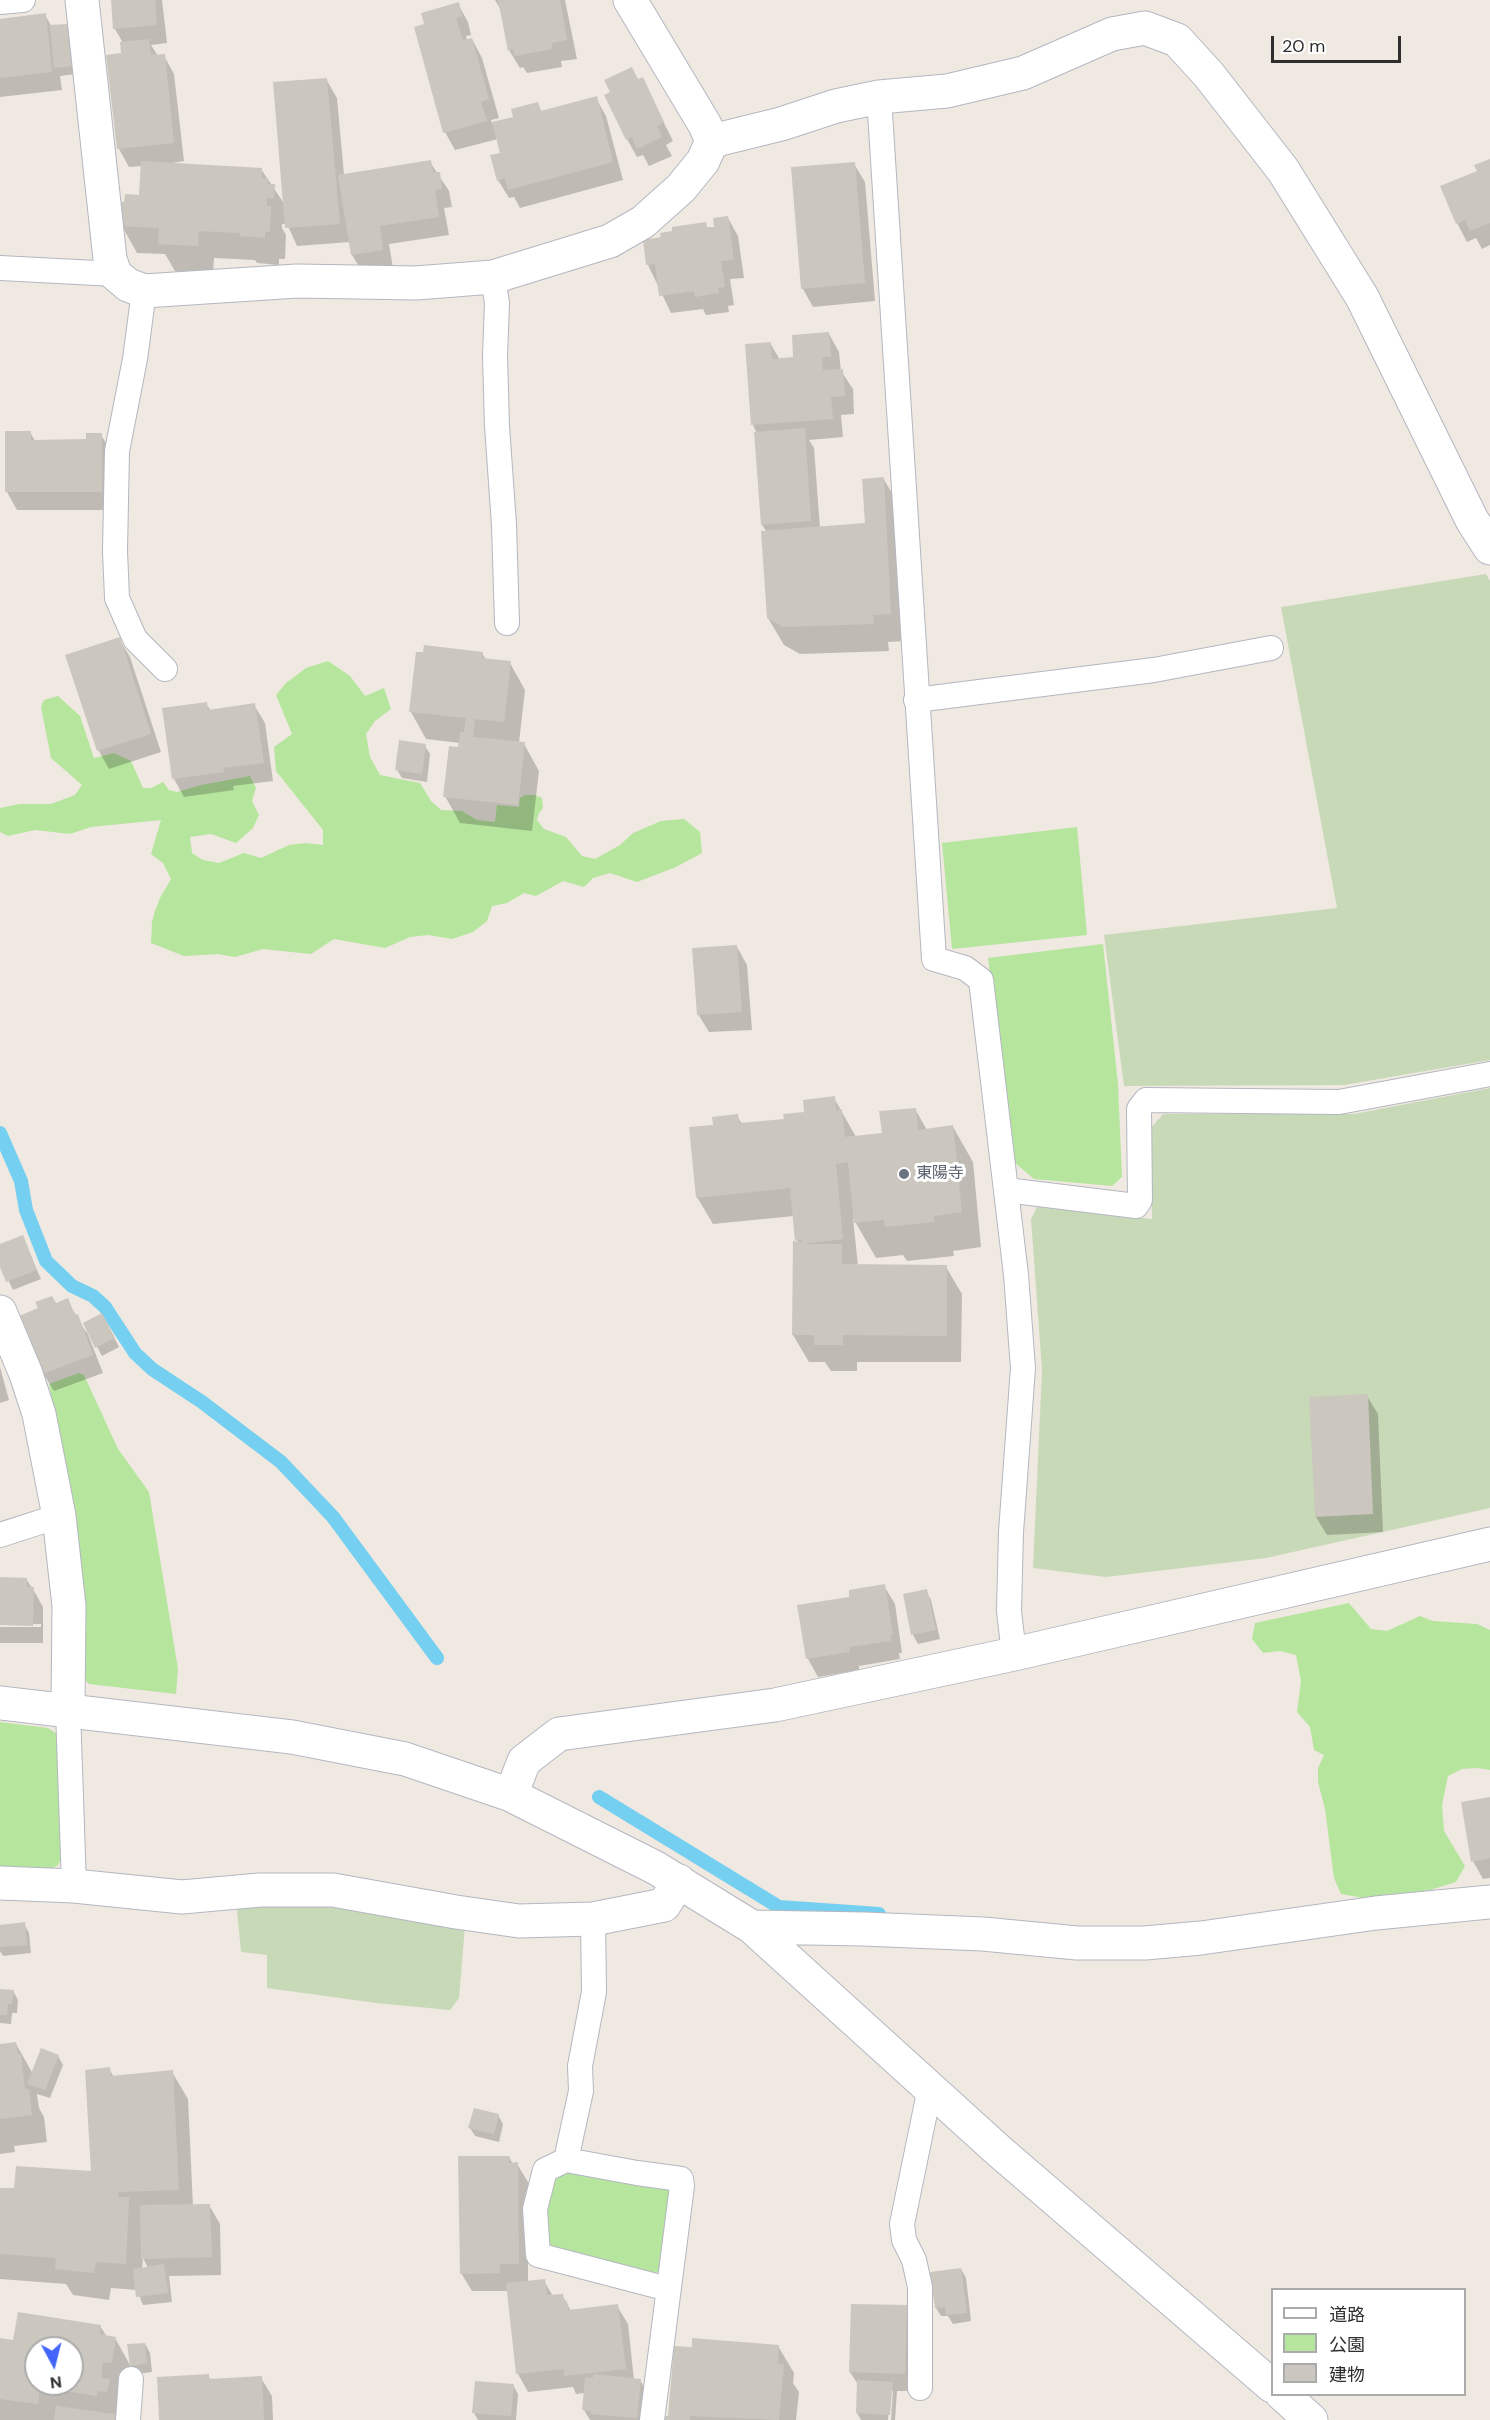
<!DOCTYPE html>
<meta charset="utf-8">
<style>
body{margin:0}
#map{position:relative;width:1490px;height:2420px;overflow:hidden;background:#efe9e1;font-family:"DM Sans","Noto Sans JP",sans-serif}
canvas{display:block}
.legend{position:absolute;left:1271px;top:2288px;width:195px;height:108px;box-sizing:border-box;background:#fff;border:2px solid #ababab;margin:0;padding:8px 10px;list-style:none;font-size:18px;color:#2e2e2e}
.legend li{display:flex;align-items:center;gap:12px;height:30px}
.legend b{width:30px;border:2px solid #ababab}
.north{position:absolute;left:24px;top:2336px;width:60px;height:60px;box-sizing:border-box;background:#fff;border:2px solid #ababab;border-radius:50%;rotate:173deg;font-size:16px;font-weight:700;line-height:24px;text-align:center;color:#2e2e2e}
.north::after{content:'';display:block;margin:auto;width:21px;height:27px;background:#4264fb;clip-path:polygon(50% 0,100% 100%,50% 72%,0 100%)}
.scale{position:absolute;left:1271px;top:36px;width:130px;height:27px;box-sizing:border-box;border:3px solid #2e2e2e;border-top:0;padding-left:8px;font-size:18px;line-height:21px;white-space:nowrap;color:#2e2e2e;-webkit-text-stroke:4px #fff;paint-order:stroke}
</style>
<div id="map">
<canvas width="1490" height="2420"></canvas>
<ul class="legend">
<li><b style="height:8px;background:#fff"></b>道路</li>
<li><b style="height:16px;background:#b6e59e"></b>公園</li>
<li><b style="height:16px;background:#cbc7bf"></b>建物</li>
</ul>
<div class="north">N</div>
<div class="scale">20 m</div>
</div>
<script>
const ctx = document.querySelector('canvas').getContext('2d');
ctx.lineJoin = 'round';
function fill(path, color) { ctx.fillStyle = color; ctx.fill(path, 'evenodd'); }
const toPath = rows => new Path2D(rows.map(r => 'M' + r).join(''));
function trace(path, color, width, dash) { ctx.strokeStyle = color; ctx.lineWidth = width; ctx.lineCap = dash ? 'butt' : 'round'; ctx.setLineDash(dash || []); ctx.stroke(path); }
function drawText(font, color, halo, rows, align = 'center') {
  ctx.font = font + ' "DM Sans","Noto Sans JP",sans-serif'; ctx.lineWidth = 6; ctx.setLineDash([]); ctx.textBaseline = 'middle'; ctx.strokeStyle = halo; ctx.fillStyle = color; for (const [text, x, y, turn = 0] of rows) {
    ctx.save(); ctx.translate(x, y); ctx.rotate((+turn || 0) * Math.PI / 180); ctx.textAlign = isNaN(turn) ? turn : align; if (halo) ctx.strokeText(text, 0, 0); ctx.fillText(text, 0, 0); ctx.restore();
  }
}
fill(toPath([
 [328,661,350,676,365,696,384,688,391,709,375,721,366,734,370,757,380,775,420,783,431,801,441,810,462,811,477,820,495,822,497,805,519,807,520,798,525,795,535,795,542,798,543,808,539,813,537,820,544,829,566,837,582,856,595,859,620,845,633,833,661,821,684,819,700,832,702,853,676,867,637,882,610,873,593,878,584,887,563,881,536,896,524,893,507,903,492,906,487,921,473,932,452,939,428,935,410,937,385,948,334,939,311,954,263,949,235,957,218,954,184,956,151,943,152,922,155,911,160,898,171,879,163,863,151,854,161,820,91,827,70,834,35,830,8,836,0,832,0,808,20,804,51,804,75,795,82,785,51,758,41,707,44,700,58,696,80,716,94,758,114,753,131,761,143,788,151,788,163,782,169,790,177,792,201,785,250,776,256,788,252,801,259,815,253,828,236,843,211,834,190,837,192,853,203,860,219,863,244,853,261,858,289,845,305,843,323,845,323,830,276,771,274,747,292,734,276,695,286,683,306,668],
 [1077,827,1087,935,952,949,942,843],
 [1103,944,1118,1084,1122,1177,1112,1186,1034,1179,1014,1162,988,958],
 [79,1373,84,1375,118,1449,149,1492,178,1669,176,1694,89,1684,85,1680,82,1636,83,1585,79,1544,49,1384],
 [1349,1603,1371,1629,1387,1631,1420,1616,1433,1621,1477,1624,1490,1630,1490,1770,1478,1768,1462,1769,1448,1776,1442,1805,1444,1831,1465,1866,1456,1882,1430,1890,1364,1898,1341,1894,1334,1878,1325,1809,1318,1782,1318,1768,1324,1755,1314,1750,1310,1727,1297,1712,1301,1681,1296,1655,1280,1651,1263,1653,1252,1639,1255,1623],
 [0,1722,48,1728,56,1733,60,1741,64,1854,58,1865,46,1872,0,1871],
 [562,2172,668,2187,671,2197,664,2268,654,2274,548,2247,545,2214,554,2176]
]), '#b6e59e');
fill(toPath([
 [1486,574,1490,581,1490,1060,1344,1085,1124,1086,1104,935,1337,908,1281,607],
 [1490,1088,1490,1508,1266,1558,1106,1577,1033,1568,1042,1370,1031,1219,1037,1207,1152,1219,1150,1129,1163,1114,1354,1114],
 [325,1897,465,1926,459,1998,450,2010,376,2003,267,1988,267,1955,241,1952,236,1900]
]), '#c8d9b8');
fill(toPath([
 [112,0,162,0,167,43,151,45,158,56,164,56,174,74,184,161,172,163,172,164,261,169,285,205,326,79,337,98,344,175,430,162,449,191,452,207,444,208,449,235,389,244,393,268,363,273,352,255,350,242,297,246,287,224,282,224,282,228,286,235,285,259,279,259,279,265,257,263,255,260,214,258,213,273,175,271,165,254,137,253,122,226,141,196,142,166,129,167,119,149,108,56,123,54,123,43,115,29],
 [495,0,565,0,577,59,561,61,562,67,527,73,523,67,520,68,509,50,501,10],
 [458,4,468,22,471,35,466,36,467,41,472,39,482,58,499,118,491,120,492,124,515,118,537,104,542,112,596,98,606,116,623,180,520,208,514,197,509,198,498,180,502,154,498,139,455,150,445,132,426,25],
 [45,15,52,27,67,26,72,34,76,74,60,76,62,90,0,97,0,20],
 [642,79,673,141,666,145,672,156,649,166,643,155,637,157,627,139,638,80],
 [1490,160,1490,245,1482,249,1476,238,1467,242,1457,223,1479,172],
 [854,164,865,182,875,301,813,307,803,289],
 [728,218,738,236,744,278,730,279,734,305,728,306,729,312,706,315,703,309,671,313,648,265,644,241,716,228],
 [829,334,839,352,841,371,853,389,854,414,841,415,843,437,809,440,814,448,820,528,866,525,883,478,899,505,906,641,888,642,889,651,800,654,784,645,768,618,767,532,762,525,757,434,753,425,746,345,770,343,780,360,795,358],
 [30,432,35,441,88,441,101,435,112,453,112,510,17,510,7,492],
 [119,639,130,657,161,752,109,769,99,751,67,656],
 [482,653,486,660,510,663,525,690,519,743,524,744,539,771,532,831,460,823,445,796,460,743,426,739,411,712],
 [206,704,211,711,254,705,265,723,273,781,233,786,234,790,184,797,174,779],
 [425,746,430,754,427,782,402,778,397,770],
 [737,947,747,965,752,1030,709,1032,698,1014],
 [834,1098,856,1137,883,1134,915,1109,927,1130,953,1127,973,1162,981,1247,953,1251,954,1256,907,1261,903,1255,876,1258,853,1218,858,1266,946,1267,962,1294,961,1362,857,1362,857,1371,831,1371,825,1362,809,1362,793,1335,798,1243,794,1216,713,1224,697,1197,715,1127,737,1116,742,1124,785,1120,806,1113],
 [22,1237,41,1279,13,1290,0,1263,0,1246],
 [67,1300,86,1332,107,1324,119,1347,102,1356,89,1332,87,1332,103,1373,54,1391,43,1373,56,1305],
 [0,1367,9,1400,0,1403],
 [1367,1396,1378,1414,1383,1532,1327,1535,1316,1517],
 [0,1579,26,1579,33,1589,43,1607,43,1643,0,1643,0,1627,41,1627,41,1624,0,1624],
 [884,1586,895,1604,902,1653,899,1653,900,1659,859,1666,859,1670,818,1677,808,1659,799,1606,851,1598],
 [926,1591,931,1600,940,1639,918,1644,913,1635,905,1596],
 [1490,1798,1490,1878,1483,1879,1473,1861],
 [24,1924,29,1933,31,1953,3,1956,0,1951,0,1926],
 [0,1990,13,1991,18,2000,17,2013,12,2013,11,2024,0,2023],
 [16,2044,33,2074,58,2056,63,2065,50,2098,37,2094,39,2108,44,2117,47,2142,14,2146,15,2152,0,2154,0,2046],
 [109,2069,114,2077,172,2072,188,2099,193,2206,209,2205,220,2224,221,2275,169,2276,172,2302,143,2305,137,2290,111,2288,109,2300,73,2295,66,2284,0,2279,0,2189,15,2190,93,2173],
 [143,2258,148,2268,142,2269],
 [498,2115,503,2124,499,2142,475,2136,470,2128],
 [509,2157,513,2164,517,2164,528,2182,528,2282,544,2281,553,2296,562,2295,571,2311,617,2306,628,2324,634,2380,640,2380,651,2399,648,2420,590,2420,584,2410,585,2393,576,2394,573,2387,528,2392,518,2374,509,2291,472,2291,461,2273],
 [961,2269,966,2278,971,2321,953,2324,948,2316,941,2316,936,2308],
 [852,2306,906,2306,917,2325,915,2391,897,2391,895,2420,891,2420,893,2391,890,2391,888,2420,861,2420,857,2413,859,2386,850,2372],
 [100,2326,107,2337,115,2338,130,2365,127,2389,118,2388,117,2395,124,2407,123,2420,0,2420,0,2339,15,2342],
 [36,2348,72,2348,72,2384,36,2384],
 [145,2344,150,2353,152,2372,136,2374,131,2365],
 [778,2346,794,2373,793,2383,799,2392,796,2420,665,2420],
 [208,2376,211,2380,261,2378,272,2396,273,2420,161,2420],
 [513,2385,518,2394,516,2420,478,2420,474,2413]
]), '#0003');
trace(toPath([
 [0,1133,21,1181,26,1210,46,1261,72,1286,93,1296,105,1307,135,1353,152,1369,202,1402,281,1462,333,1517,437,1658],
 [599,1797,779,1907,879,1914]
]), '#75cff0', 14);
fill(toPath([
 [111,0,155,0,157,25,113,29],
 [498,0,560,0,567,40,552,43,552,49,515,56,513,49,508,51],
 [459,2,462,16,456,18,463,40,472,38,489,99,481,102,487,121,443,133,414,27,424,24,421,13],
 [46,13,52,72,0,78,0,19],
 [68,24,72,66,54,68,50,25],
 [149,39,151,55,165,54,174,143,117,149,106,55,121,53,120,42],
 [632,67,638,79,643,77,664,122,657,126,662,137,637,149,632,137,626,140,604,95,610,92,604,80],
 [327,78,340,224,285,228,273,82],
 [597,96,613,162,508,190,505,178,497,181,490,155,500,153,492,122,513,117,511,109,538,102,541,111],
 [1490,159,1490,223,1470,231,1465,220,1456,224,1440,186,1477,171,1474,165],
 [431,160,433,172,440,172,442,189,435,190,439,217,380,226,383,250,351,255,338,175],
 [141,161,262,168,262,178,268,178,268,184,275,184,274,198,267,198,267,206,271,206,270,232,265,232,265,238,240,236,240,233,199,231,198,246,158,244,159,228,120,226,121,202,124,202,125,194,139,195],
 [855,162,865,283,801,289,791,167],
 [728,216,734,260,721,261,725,287,718,288,719,293,695,297,694,291,659,296,655,264,646,265,643,240,661,237,660,233,672,231,672,227,706,222,707,227,714,227,713,218],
 [829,332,831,357,822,357,823,370,843,369,845,396,831,397,833,419,751,425,745,344,771,342,772,359,793,357,792,335],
 [805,428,811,521,761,525,754,432],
 [5,431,31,431,31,440,86,439,86,433,102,433,102,492,5,492],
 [884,477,891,614,873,615,874,624,783,627,767,618,761,531,865,523,862,479],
 [120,637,151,734,97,751,65,655],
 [424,645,483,652,482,658,511,661,504,722,475,719,473,737,525,742,518,805,443,797,449,746,458,747,460,732,464,732,466,718,409,712,416,652,423,652],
 [207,702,208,710,255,703,264,763,223,768,224,772,172,779,162,708],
 [399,740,426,744,422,774,395,770],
 [737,945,742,1012,697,1015,692,948],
 [835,1096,836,1110,842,1109,845,1137,882,1133,879,1111,916,1108,918,1130,953,1125,962,1212,934,1216,934,1222,885,1227,884,1220,854,1223,848,1162,836,1164,843,1239,802,1244,801,1239,795,1241,790,1188,696,1198,689,1127,713,1125,712,1117,738,1114,739,1123,784,1119,783,1114,804,1112,803,1100],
 [23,1235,37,1270,6,1282,0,1267,0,1244],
 [793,1241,801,1242,801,1244,796,1244,842,1244,842,1264,947,1265,947,1336,843,1335,843,1345,814,1345,814,1335,792,1335],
 [52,1296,56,1303,68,1298,75,1315,78,1314,93,1355,42,1374,19,1316,38,1308,35,1302],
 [102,1313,115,1338,95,1348,83,1323],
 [1368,1394,1373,1514,1315,1517,1309,1397],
 [0,1577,27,1578,27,1587,34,1587,33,1626,0,1625],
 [885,1584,893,1635,890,1635,891,1641,849,1647,850,1652,806,1659,797,1605,849,1597,849,1590],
 [927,1589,936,1630,911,1635,903,1594],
 [1490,1797,1490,1858,1471,1862,1461,1802],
 [25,1922,27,1945,0,1947,0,1925],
 [0,1989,14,1990,12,2004,8,2004,7,2015,0,2015],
 [16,2042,18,2054,21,2054,25,2089,29,2089,32,2115,0,2119,0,2044],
 [41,2048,59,2055,45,2090,27,2084],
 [110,2067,111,2076,173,2070,179,2190,118,2192,118,2197,129,2197,126,2264,96,2262,94,2273,55,2269,56,2258,0,2254,0,2188,14,2188,16,2166,91,2171,85,2070],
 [474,2108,499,2114,494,2134,468,2128],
 [458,2156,510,2156,509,2163,518,2162,519,2264,500,2264,500,2273,460,2274],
 [210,2204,212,2257,141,2259,140,2205],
 [164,2264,168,2293,136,2297,133,2269],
 [961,2268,967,2313,946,2315,945,2307,935,2308,930,2272],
 [545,2279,547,2295,563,2294,564,2301,567,2301,568,2310,618,2304,626,2369,564,2376,564,2369,516,2374,506,2283],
 [851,2304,907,2305,905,2374,849,2372],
 [18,2312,101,2325,100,2334,116,2337,112,2363,103,2362,101,2378,110,2379,107,2392,98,2391,97,2396,40,2387,38,2404,0,2399,0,2338,13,2340],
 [36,2348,72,2348,72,2384,36,2384],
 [692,2338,779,2345,778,2364,784,2364,779,2420,690,2416,690,2420,664,2420,664,2416,668,2416,674,2346,692,2347],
 [145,2343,147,2363,130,2366,127,2344],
 [209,2374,209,2379,262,2376,264,2420,159,2420,157,2377],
 [593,2374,641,2379,637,2418,590,2414,591,2411,582,2410,585,2377,593,2378],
 [857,2380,893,2382,890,2415,856,2413],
 [475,2381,514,2384,511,2416,472,2413],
 [56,2406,121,2415,120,2420,54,2420]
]), '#cbc7bf');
const lane = toPath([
 [0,2,23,0],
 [879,97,934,959,965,968,981,980,1016,1275,1023,1368,1011,1532,1009,1611,1014,1654],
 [0,268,115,274],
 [493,277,497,303,495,356,497,426,504,525,507,623],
 [144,291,135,359,117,451,115,551,117,598,135,639,165,669],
 [916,700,1154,670,1271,648],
 [1006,1190,1136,1206,1140,1200,1139,1109,1146,1100,1339,1102,1490,1074],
 [0,1535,59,1516],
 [68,1710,74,1886],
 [593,1919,594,1992,580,2066,581,2091,566,2160,637,2173,681,2179,682,2186,652,2420],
 [566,2160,545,2170,535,2209,538,2255,668,2289],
 [920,2388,920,2287,914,2260,904,2240,902,2224,930,2088],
 [128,2420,131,2379]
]);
const street = toPath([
 [82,0,110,259,115,274,128,285,144,291,297,281,416,283,493,277,610,241,643,222,681,188,703,161,712,141,781,124,836,106,879,97,947,91,1023,73,1112,34,1145,28,1177,40,1209,75,1283,170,1362,297,1472,520,1490,548],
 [630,0,705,125,712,141],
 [0,1312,26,1374,39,1414,59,1516,69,1606,68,1710],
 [0,1703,292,1737,405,1759,511,1795,656,1868,752,1927,999,2151,1272,2386],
 [511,1795,524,1761,559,1734,775,1705,1014,1654,1490,1544],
 [0,1883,74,1886,182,1897,260,1890,333,1890,456,1912,519,1921,593,1919,664,1905,679,1881],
 [752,1927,864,1929,983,1934,1077,1943,1145,1943,1201,1938,1376,1913,1490,1902],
 [1282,2394,1311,2420]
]);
trace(lane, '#b4b7c1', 26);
trace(street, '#b4b7c1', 35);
trace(lane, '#fff', 24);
trace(street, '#fff', 33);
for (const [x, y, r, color] of [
 [904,1174,6,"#6b7280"]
]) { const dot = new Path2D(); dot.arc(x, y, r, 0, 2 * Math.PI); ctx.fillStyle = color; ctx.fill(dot); trace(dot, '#fff', 2); }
drawText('16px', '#5b616d', '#fff', [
 ["東陽寺",916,1174]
], 'left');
</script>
